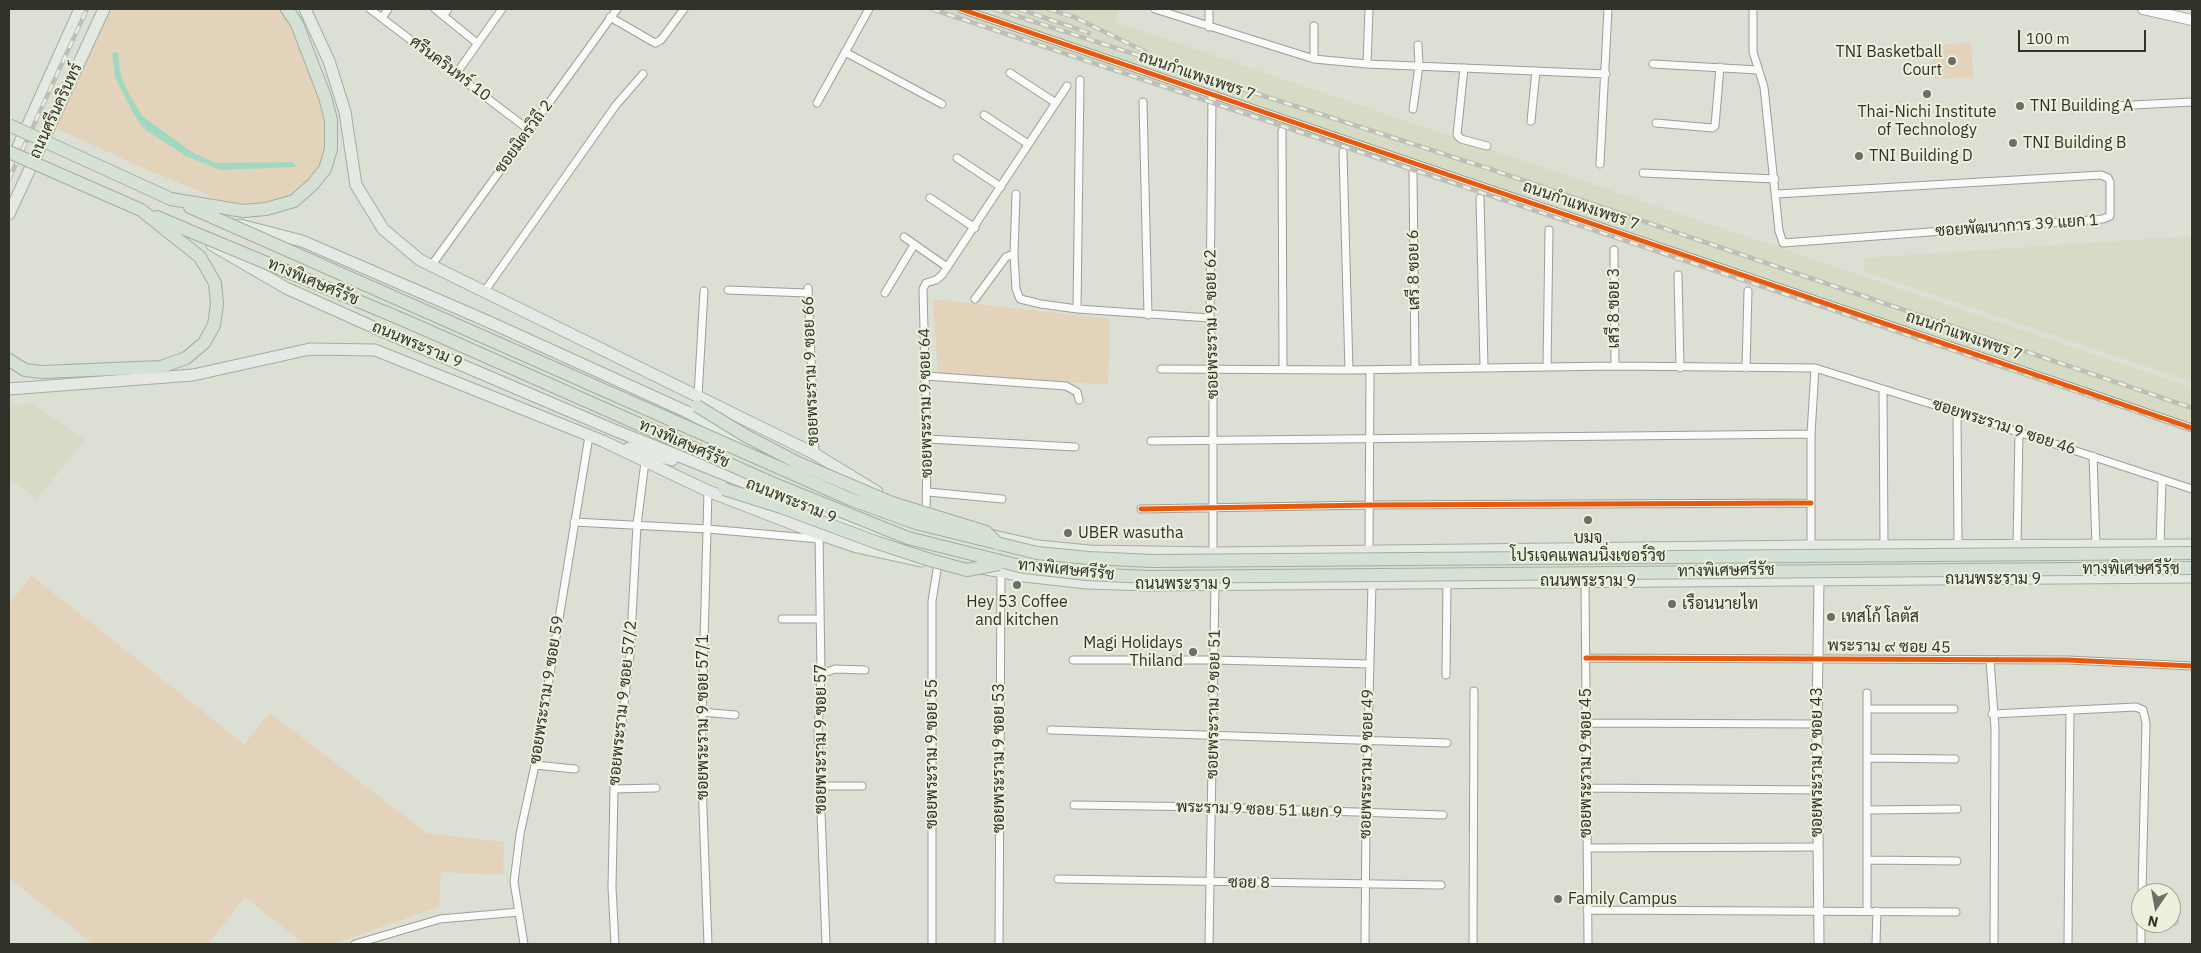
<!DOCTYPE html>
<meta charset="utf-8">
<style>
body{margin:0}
#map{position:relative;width:2201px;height:953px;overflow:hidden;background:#dcdfd3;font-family:"IBM Plex Sans",sans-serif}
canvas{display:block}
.frame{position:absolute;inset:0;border:10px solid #31332b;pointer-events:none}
.north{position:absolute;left:2131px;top:883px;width:50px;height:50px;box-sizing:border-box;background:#ebf1dc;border:1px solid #a1a595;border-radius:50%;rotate:192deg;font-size:14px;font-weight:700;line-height:20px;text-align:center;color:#31332b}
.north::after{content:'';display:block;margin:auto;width:18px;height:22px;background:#6d6f66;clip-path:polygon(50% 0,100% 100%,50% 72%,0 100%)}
.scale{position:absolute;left:2018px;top:30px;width:128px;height:22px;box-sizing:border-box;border:2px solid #31332b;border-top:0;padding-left:6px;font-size:15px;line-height:18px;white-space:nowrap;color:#31332b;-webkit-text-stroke:4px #ebf1dc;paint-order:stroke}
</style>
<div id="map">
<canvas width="2201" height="953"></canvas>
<div class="frame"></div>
<div class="north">N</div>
<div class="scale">100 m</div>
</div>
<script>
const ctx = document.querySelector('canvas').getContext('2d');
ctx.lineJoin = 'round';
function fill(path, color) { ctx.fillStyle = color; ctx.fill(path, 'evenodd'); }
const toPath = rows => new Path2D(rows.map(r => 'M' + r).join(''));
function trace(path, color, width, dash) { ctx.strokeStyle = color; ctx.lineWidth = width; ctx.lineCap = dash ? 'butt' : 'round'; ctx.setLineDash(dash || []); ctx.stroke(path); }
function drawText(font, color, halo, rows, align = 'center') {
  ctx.font = font + ' "IBM Plex Sans",Sarabun,sans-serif'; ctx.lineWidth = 4; ctx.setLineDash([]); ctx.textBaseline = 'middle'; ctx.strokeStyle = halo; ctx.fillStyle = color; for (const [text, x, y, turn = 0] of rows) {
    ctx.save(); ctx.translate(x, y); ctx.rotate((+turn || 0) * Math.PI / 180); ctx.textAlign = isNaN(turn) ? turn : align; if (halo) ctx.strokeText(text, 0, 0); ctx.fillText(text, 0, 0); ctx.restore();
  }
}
fill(toPath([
 [923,9,1120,9,1115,22,2192,388,2192,433],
 [2192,236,2192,382,1864,271,1865,258],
 [33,404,85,440,37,499,9,478,9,405]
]), '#d6dbc6');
fill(toPath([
 [104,9,287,9,331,120,325,169,294,201,246,211,141,167,49,125],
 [1971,42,1973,77,1934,79,1931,46],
 [933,299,1110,319,1108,385,938,372],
 [31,575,244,744,270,713,427,833,504,842,503,875,441,872,439,907,333,944,304,944,245,897,208,944,93,944,9,878,9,605]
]), '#e4d3bb');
fill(toPath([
 [118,52,120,72,127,90,142,116,192,152,215,163,292,162,297,167,220,170,186,156,143,128,133,113,115,77,112,53]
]), '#a1d8c2');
const minor = toPath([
 [370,9,529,130],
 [435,9,477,43],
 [961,9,2192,428],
 [1155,9,1314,59,1367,64,1606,74],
 [1209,9,1209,27],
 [1753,9,1753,52,1764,87,1779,231,1783,243,2103,219,2110,216,2110,182,2108,178,2101,175,1777,194],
 [444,15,448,9],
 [610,17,655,43,661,40,684,9],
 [382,18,388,9],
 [1314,26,1314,59],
 [845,52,942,104],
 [1367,64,1369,9],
 [1653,64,1758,70],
 [1464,68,1457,135,1461,139,1487,146],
 [1010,73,1056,103],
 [456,74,502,9],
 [1212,95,1210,318,1213,370,1213,553],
 [1143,102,1148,315],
 [817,103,869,9],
 [2073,108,2192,102],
 [1413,109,1419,66,1418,45],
 [984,115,1028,144],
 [1531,121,1536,71],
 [1656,123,1712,128,1715,126,1720,67],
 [1282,131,1283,369],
 [1343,152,1349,370],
 [957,158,1001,187],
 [1600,164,1608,9],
 [1413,171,1415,369],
 [1643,173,1775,179],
 [930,198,975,228],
 [1480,198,1484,367],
 [904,237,947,267],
 [1614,250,1615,366],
 [1014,255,1016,194],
 [431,266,617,9],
 [1678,275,1680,368],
 [808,288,815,454],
 [728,290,807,293],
 [484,292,616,105,643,74],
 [885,293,914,245],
 [975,299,1006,257,1011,255,1014,255,1016,289,1020,299,1041,304,1077,309,1210,318],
 [1077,309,1080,80],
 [1547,367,1549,230],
 [1746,368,1748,291],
 [1161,369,1349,370,1615,366,1815,368,1957,412,2192,489],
 [926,376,1066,386,1077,392,1079,400],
 [1883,389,1884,546],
 [698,396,704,291],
 [1957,412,1958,546],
 [927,439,1075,447],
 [1151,441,1811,434],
 [2093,456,2096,546],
 [928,492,1002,499],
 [1141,509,1370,505,1811,503],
 [926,516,927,454,923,289,926,283,936,280,942,275,1067,86],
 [574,522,708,529,819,539],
 [819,534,821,674,818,733,826,944],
 [1811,546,1811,434,1815,368],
 [2017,546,2019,432],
 [2160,546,2162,480],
 [1369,550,1370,370],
 [1585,581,1588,944],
 [782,619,820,619],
 [1586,658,2068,660,2192,666],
 [1073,660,1214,660,1369,664],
 [1990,660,1995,728,1994,944],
 [821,674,835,669,865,670],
 [1446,675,1447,582],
 [1868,709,1954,709],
 [701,712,735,715],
 [1992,714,2136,707,2143,710,2146,723,2142,893],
 [1586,723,1817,724],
 [1051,730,1447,743],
 [1868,758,1955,759],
 [535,765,575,769],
 [821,786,862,786],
 [1587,788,1818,790],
 [614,789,656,788],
 [1074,805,1212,807,1443,815],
 [1868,810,1957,809],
 [1587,848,1818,847],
 [1868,860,1957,861],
 [1058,879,1441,885],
 [1587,910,1956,912],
 [1867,911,1867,693],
 [2171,921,2174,921],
 [355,944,440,919,519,912],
 [524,944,514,882,520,834,535,765,589,436],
 [615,944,612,887,614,789,630,654,637,525,645,462],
 [708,944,701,756,708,491],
 [932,944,932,601,938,564],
 [999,944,1001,573],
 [1209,944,1215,584],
 [1365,944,1366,813,1372,583],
 [1473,944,1474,691],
 [1876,944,1877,911],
 [2068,944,2070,710],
 [2141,944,2141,923]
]);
const tertiary = toPath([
 [1819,944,1817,724,1819,580]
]);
const secondary = toPath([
 [2143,9,2192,20]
]);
const primary = toPath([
 [305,9,329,61,345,112,356,185,383,229,420,260,815,454,877,492],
 [9,167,80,9],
 [9,214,104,9],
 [240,225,302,241,487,321,685,411,753,446],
 [212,245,286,288,382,331,614,430,898,544],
 [9,389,193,375,310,349,375,350,603,441,708,491,819,534,857,547,921,561],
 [629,448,672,460],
 [985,534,1038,546,1089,551,1213,553,1811,546,2192,545],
 [981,568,1024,576,1087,583,1149,585,2192,577]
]);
const motorway = toPath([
 [171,199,243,211,266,209,294,201,313,184,325,169,331,149,331,120,325,97,297,24,287,9],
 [190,207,217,219],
 [157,217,185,229],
 [9,360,25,370,42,372,161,367,186,358,204,343,214,325,217,304,215,283,200,257,141,210]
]);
trace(minor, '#9d9f96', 9);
trace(tertiary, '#9d9f96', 11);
trace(secondary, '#9d9f96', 12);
trace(primary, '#a2ae9f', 13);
trace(motorway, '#a2ae9f', 14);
trace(minor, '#fafaf8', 7);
trace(tertiary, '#fafaf8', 9);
trace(secondary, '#fafaf8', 10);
trace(primary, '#e4eae3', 11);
trace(motorway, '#d6e1d6', 12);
const rail = toPath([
 [932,9,2192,430],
 [995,9,1487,168,2192,408],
 [1019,9,1089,33],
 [1048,9,1074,17,1146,52],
 [9,179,87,9]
]);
trace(rail, '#bdbeba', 4.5);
trace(rail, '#ebf1dc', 2.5, [8]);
const motorwayBridge = toPath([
 [9,125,171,199],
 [9,152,141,210],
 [217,219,850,499,916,523,1037,553,1089,558,1153,561,2192,553],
 [185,229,406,321,774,484,908,538,1024,567,1087,574,1148,577,2192,568],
 [697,406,746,436,798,463,892,503,986,532,998,544],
 [724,489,781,507,878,543,930,560,967,570,999,564]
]);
trace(motorwayBridge, '#a2ae9f', 14, []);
trace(motorwayBridge, '#d6e1d6', 12);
trace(toPath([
 [961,9,2192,428],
 [1141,509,1370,505,1811,503],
 [1586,658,2068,660,2192,666]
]), '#e8590c', 5);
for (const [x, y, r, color] of [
 [1952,61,5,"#6d6f66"],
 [1927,94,5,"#6d6f66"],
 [2020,106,5,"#6d6f66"],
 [2013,143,5,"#6d6f66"],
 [1859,156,5,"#6d6f66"],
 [1588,520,5,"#6d6f66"],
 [1068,533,5,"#6d6f66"],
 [1017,585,5,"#6d6f66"],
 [1672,604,5,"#6d6f66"],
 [1831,617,5,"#6d6f66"],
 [1193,652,5,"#6d6f66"],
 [1558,899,5,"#6d6f66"]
]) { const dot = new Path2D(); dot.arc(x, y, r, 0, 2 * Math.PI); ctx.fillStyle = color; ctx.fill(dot); trace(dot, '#ebf1dc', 2); }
drawText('16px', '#31332b', '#ebf1dc', [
 ["TNI Basketball",1942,52,"right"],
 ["Court",1942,70,"right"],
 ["TNI Building A",2030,106],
 ["Thai-Nichi Institute",1927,112,"center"],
 ["of Technology",1927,130,"center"],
 ["TNI Building B",2023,143],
 ["TNI Building D",1869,156],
 ["UBER wasutha",1078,533],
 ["บมจ",1588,538,"center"],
 ["โปรเจคแพลนนิ่งเซอร์วิช",1588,556,"center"],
 ["Hey 53 Coffee",1017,602,"center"],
 ["and kitchen",1017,620,"center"],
 ["เรือนนายไท",1682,604],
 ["เทสโก้ โลตัส",1841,617],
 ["Magi Holidays",1183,643,"right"],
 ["Thiland",1183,661,"right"],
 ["Family Campus",1568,899]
], 'left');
drawText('16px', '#31332b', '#ebf1dc', [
 ["ศรีนครินทร์ 10",450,69,37],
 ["ถนนกำแพงเพชร 7",1197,76,19],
 ["ถนนศรีนครินทร์",56,111,-65],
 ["ซอยมิตรวิถี 2",524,137,-54],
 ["ถนนกำแพงเพชร 7",1581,206,19],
 ["ซอยพัฒนาการ 39 แยก 1",2017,226,-4],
 ["เสรี 8 ซอย 6",1414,270,-91],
 ["ทางพิเศษศรีรัช",313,282,23],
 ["เสรี 8 ซอย 3",1614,308,-90],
 ["ซอยพระราม 9 ซอย 62",1212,324,-91],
 ["ถนนกำแพงเพชร 7",1964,336,19],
 ["ถนนพระราม 9",417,345,23],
 ["ซอยพระราม 9 ซอย 66",811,371,-92],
 ["ซอยพระราม 9 ซอย 64",926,403,-91],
 ["ซอยพระราม 9 ซอย 46",2004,427,18],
 ["ทางพิเศษศรีรัช",684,444,24],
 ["ถนนพระราม 9",791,501,22],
 ["ทางพิเศษศรีรัช",2131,569],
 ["ทางพิเศษศรีรัช",1066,570,6],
 ["ทางพิเศษศรีรัช",1726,571,-1],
 ["ถนนพระราม 9",1993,579],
 ["ถนนพระราม 9",1588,581],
 ["ถนนพระราม 9",1183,584],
 ["พระราม ๙ ซอย 45",1889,647,1],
 ["ซอยพระราม 9 ซอย 59",547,690,-81],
 ["ซอยพระราม 9 ซอย 57/2",623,703,-84],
 ["ซอยพระราม 9 ซอย 51",1214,704,-89],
 ["ซอยพระราม 9 ซอย 57/1",703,717,-90],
 ["ซอยพระราม 9 ซอย 57",821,739,-90],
 ["ซอยพระราม 9 ซอย 55",932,754,-90],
 ["ซอยพระราม 9 ซอย 53",999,758,-90],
 ["ซอยพระราม 9 ซอย 43",1817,762,-90],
 ["ซอยพระราม 9 ซอย 45",1586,763,-90],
 ["ซอยพระราม 9 ซอย 49",1367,764,-89],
 ["พระราม 9 ซอย 51 แยก 9",1259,810,2],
 ["ซอย 8",1249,883,1]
]);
</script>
